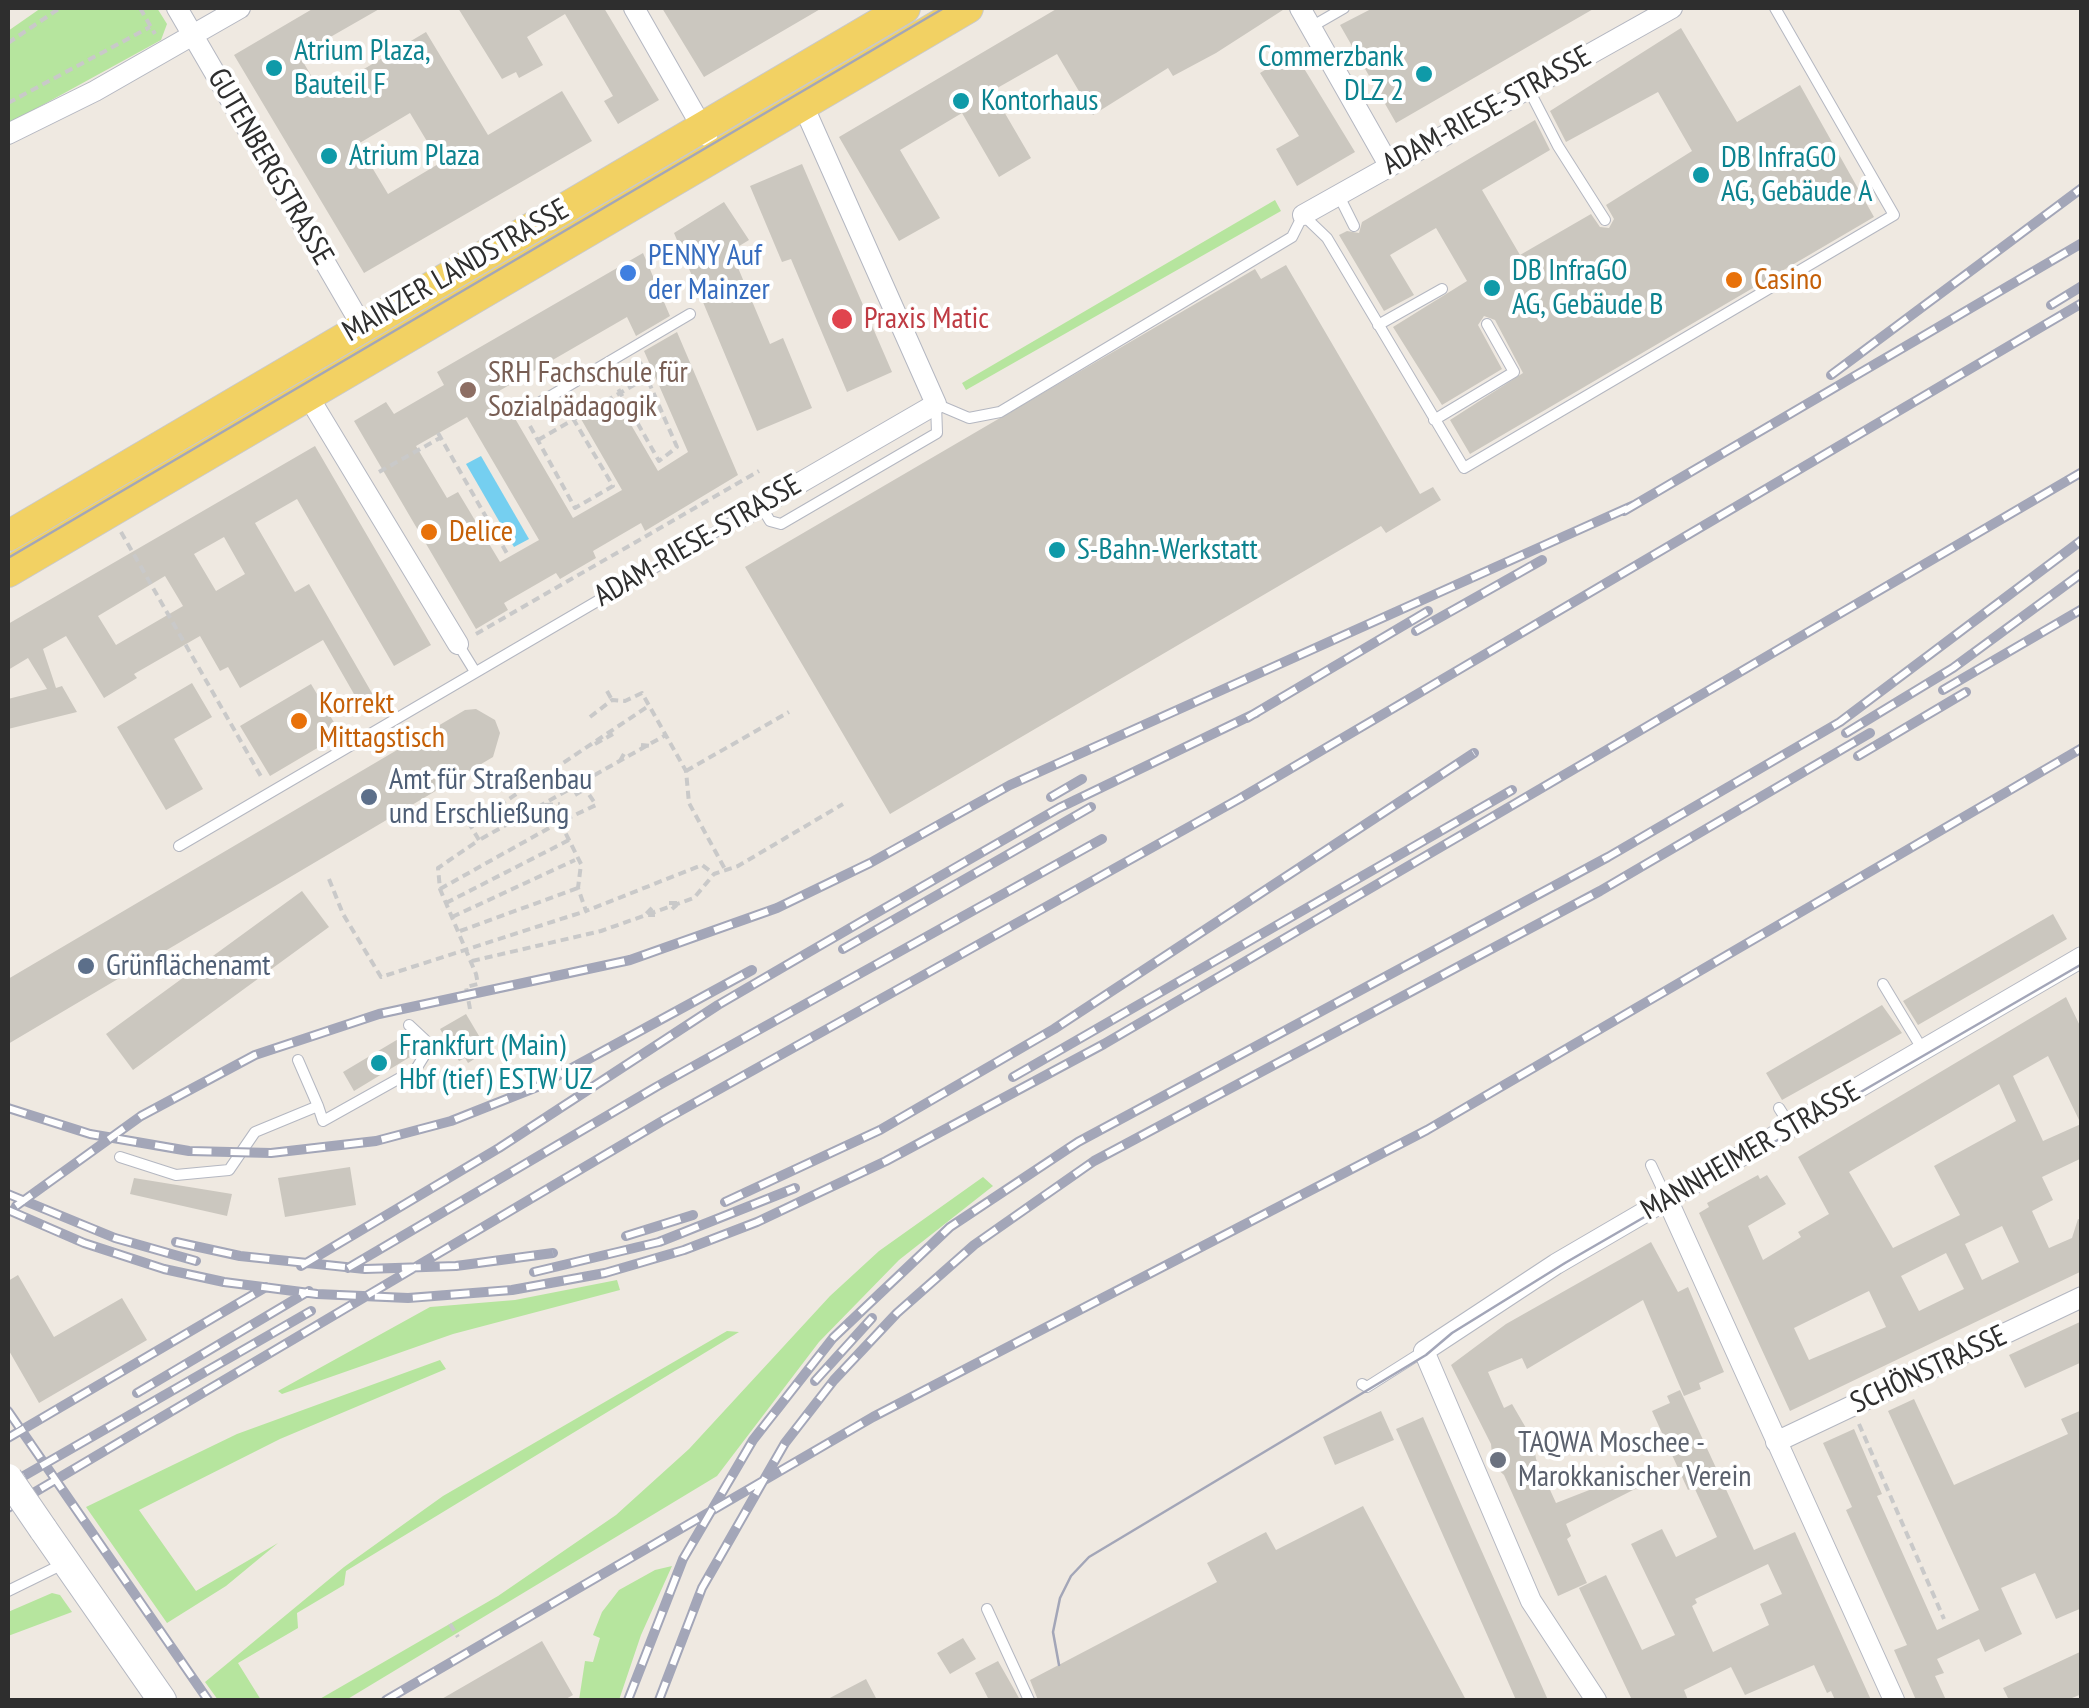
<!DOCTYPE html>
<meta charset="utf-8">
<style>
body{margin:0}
#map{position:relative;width:2089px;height:1708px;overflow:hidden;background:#efe9e1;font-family:"PT Sans Narrow",sans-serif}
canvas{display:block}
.frame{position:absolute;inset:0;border:10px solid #2e2e2e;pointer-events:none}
</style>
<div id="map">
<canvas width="2089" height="1708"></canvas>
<div class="frame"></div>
</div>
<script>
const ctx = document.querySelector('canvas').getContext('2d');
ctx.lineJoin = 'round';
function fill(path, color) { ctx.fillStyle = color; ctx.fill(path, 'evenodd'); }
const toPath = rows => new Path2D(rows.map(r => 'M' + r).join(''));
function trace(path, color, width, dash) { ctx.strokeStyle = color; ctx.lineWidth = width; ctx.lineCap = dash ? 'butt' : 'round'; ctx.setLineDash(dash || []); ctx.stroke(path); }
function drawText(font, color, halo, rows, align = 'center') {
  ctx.font = font + ' "PT Sans Narrow",sans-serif'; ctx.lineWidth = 8; ctx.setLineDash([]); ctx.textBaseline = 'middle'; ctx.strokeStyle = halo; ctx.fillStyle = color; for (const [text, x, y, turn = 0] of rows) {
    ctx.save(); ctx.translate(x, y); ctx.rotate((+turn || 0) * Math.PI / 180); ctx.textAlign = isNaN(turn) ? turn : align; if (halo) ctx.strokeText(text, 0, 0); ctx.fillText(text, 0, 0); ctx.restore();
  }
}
fill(toPath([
 [41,8,157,8,167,24,161,40,8,124,8,31],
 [1275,200,1281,211,966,390,962,383],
 [983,1177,993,1186,899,1260,819,1342,717,1476,346,1700,318,1700,498,1596,616,1515,689,1449,830,1296,879,1251],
 [617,1280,620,1290,453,1334,282,1394,278,1391,430,1307,515,1300],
 [727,1331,739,1332,346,1571,344,1585,297,1613,298,1628,238,1663,261,1700,218,1700,205,1682,344,1567,443,1496],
 [440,1360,446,1369,280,1439,139,1510,196,1591,278,1543,226,1586,167,1623,86,1507,237,1434],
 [672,1566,641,1635,619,1700,579,1700,585,1661,593,1662,600,1638,593,1635,602,1612,619,1590,655,1570],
 [52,1593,60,1595,72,1612,8,1636,8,1612]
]), '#b6e59e');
fill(toPath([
 [481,456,529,539,514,547,466,464]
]), '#75cff0');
fill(toPath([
 [314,8,381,8,299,55,322,94,426,32,488,135,562,91,592,141,364,273,234,55],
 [410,113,440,163,388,194,358,144],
 [458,8,604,8,659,100,618,124,604,101,613,96,565,14,527,37,543,65,519,78,516,72,502,79],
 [662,8,822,8,704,77],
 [1058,8,1286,8,1216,53,1173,76,1168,68,1093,115,1057,54,992,91,1031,158,999,177,962,113,900,150,940,218,899,241,839,137],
 [1373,8,1595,8,1396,123,1340,25],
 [1681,28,1737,122,1800,85,1874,217,1470,454,1450,420,1523,373,1495,320,1484,316,1478,325,1502,369,1442,405,1393,327,1467,281,1436,228,1390,255,1414,295,1384,311,1339,235,1347,231,1359,233,1362,222,1535,120,1550,150,1482,190,1520,255,1591,214,1600,227,1609,228,1614,219,1606,205,1692,151,1658,92,1566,142,1550,111],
 [1294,52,1355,152,1297,186,1276,149,1299,136,1260,73],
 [802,164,892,372,847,392,791,259,782,262,750,186],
 [724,202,749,240,731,251,770,344,783,338,812,408,757,431,674,233],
 [643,253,670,316,636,336,627,317,499,391,573,518,622,490,581,419,616,399,658,471,688,452,644,351,677,332,738,475,645,531,641,523,593,551,596,558,560,579,556,573,504,603,508,610,476,629,354,421,386,402,394,414,444,385,437,372],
 [467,417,539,540,500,562,458,492,447,498,416,446],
 [1286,265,1420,494,1433,487,1441,500,1386,533,1381,526,890,814,745,567,1255,269,1261,279],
 [315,446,431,645,394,666,297,499,255,523,295,592,309,584,380,707,366,715,323,640,240,688,228,667,220,671,200,636,134,674,137,678,104,698,66,636,43,649,56,688,62,686,77,712,8,729,8,699,47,689,28,658,8,670,8,624],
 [224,537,245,574,216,591,194,554],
 [165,576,183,606,116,645,98,616],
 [192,683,212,717,174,739,203,789,166,810,117,727],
 [311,684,341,734,270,776,240,726],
 [476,709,495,720,500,733,493,757,8,1044,8,979,465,710],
 [302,891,329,927,133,1070,106,1034],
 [2053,914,2067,939,1918,1025,1903,1001],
 [2066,997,2082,1030,2082,1158,2042,1177,2053,1200,2032,1211,2049,1248,2072,1238,2078,1219,2082,1220,2082,1271,1790,1411,1699,1213,1709,1207,1707,1203,1758,1175,1760,1179,1767,1175,1786,1204,1748,1226,1763,1260,1801,1237,1798,1232,1829,1214,1798,1157],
 [2048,1056,2081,1124,2043,1141,2013,1076],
 [1999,1084,2016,1121,1934,1166,1960,1215,1893,1248,1849,1172],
 [2002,1226,2019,1262,1982,1280,1965,1244],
 [1946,1253,1964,1289,1919,1311,1901,1276],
 [1869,1291,1886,1327,1809,1360,1794,1328],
 [1882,1005,1902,1033,1782,1100,1766,1073],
 [466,1014,485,1046,481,1049,484,1053,468,1063,465,1058,459,1061,440,1029],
 [405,1035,415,1054,354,1091,343,1072],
 [350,1167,356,1205,285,1217,278,1178],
 [134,1178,232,1194,227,1216,130,1194],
 [1651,1242,1678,1292,1688,1287,1724,1372,1699,1383,1701,1389,1684,1396,1643,1300,1527,1369,1522,1358,1488,1372,1504,1408,1512,1404,1533,1440,1536,1459,1556,1503,1633,1473,1639,1487,1566,1524,1571,1536,1567,1539,1587,1583,1558,1596,1504,1475,1493,1465,1491,1444,1451,1365,1506,1324],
 [18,1275,54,1337,122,1298,147,1340,39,1403,8,1349,8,1281],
 [2082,1321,2082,1362,2025,1388,2009,1355],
 [1680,1390,1754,1550,1795,1532,1871,1700,1835,1700,1831,1691,1827,1693,1814,1665,1745,1695,1731,1667,1684,1690,1688,1700,1632,1700,1579,1588,1606,1575,1642,1650,1675,1635,1631,1544,1662,1529,1676,1557,1717,1537,1694,1487,1688,1490,1652,1411,1670,1403,1667,1396],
 [1768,1564,1782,1594,1760,1604,1769,1625,1713,1652,1692,1606,1697,1603,1695,1599],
 [1914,1399,1954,1485,2068,1434,2061,1419,2082,1410,2082,1608,2056,1619,2035,1573,2001,1588,2022,1634,1985,1652,1979,1639,1937,1659,1944,1673,1935,1676,1946,1700,1916,1700,1894,1650,1907,1645,1846,1510,1852,1507,1823,1443,1854,1429,1882,1494,1877,1496,1937,1630,1979,1610,1888,1411],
 [1381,1411,1394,1440,1335,1465,1323,1437],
 [1423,1417,1471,1527,1548,1700,1516,1700,1477,1612,1396,1429],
 [1363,1506,1466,1700,1038,1700,1030,1680,1217,1582,1207,1563,1266,1532,1276,1550],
 [963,1638,976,1659,950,1674,937,1653],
 [542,1641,573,1695,564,1700,440,1700],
 [2082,1651,2082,1694,2067,1700,2009,1700,2003,1688],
 [998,1661,1014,1689,1020,1700,989,1700,975,1673],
 [866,1679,877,1700,826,1700]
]), '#cbc7bf');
const lane = toPath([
 [1311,27,1344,8],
 [1528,88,1558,146,1605,220],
 [1339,196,1354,226],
 [1378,325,1442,289],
 [522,413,690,314],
 [1434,420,1514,372,1487,324],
 [761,506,770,521,781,524,937,433,936,404,969,418,1000,412,1292,237,1303,215,1327,238,1464,468,1894,215,1775,8],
 [458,644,474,670],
 [179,846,741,517],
 [1883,984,1924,1052],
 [318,1106,323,1121,416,1069,424,1056,425,1040,409,1025],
 [1779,1108,1791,1127],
 [120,1157,176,1175,229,1170,255,1132,318,1106,298,1060],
 [1651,1165,1667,1199],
 [1362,1384,1367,1387,1424,1351],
 [8,1591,65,1563],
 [987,1609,1029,1700]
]);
const street = toPath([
 [177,8,362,326],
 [634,8,707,136],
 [1300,8,1389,165],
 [8,134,95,91,240,8],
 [1303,215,1672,8],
 [308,396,458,644],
 [741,517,936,404,803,105],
 [1667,1199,1894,1700],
 [1776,1442,2082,1297],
 [1596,1700,1531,1601,1424,1351,1556,1264,2082,957]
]);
const secondary = toPath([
 [43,1529,162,1700]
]);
const primary = toPath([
 [8,536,905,8],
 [8,572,968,8]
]);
trace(lane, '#b4b7c1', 12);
trace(street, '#b4b7c1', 22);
trace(secondary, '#b4b7c1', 30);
trace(primary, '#c9c9c9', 32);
trace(toPath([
 [140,8,155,34],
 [8,43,60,8],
 [8,103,150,27],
 [612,378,659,461,677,447,640,362],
 [530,426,575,508,613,486,565,405],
 [438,433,509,557],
 [538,440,646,378],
 [379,472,440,438],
 [121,532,263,780],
 [476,634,759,471],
 [607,691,612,700],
 [590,717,612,700,625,701,642,693,686,771,689,803,726,871],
 [595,744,613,734],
 [641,745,651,746],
 [620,761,625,752],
 [686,771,789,712],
 [582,784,596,805,560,822,581,864,578,888,586,911,702,865,714,874],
 [575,795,585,789],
 [545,805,560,804],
 [481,839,664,736],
 [329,879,343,914,381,977,586,911],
 [440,889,558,823],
 [446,903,569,840],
 [669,903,679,903,672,909],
 [652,908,645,915,655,915],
 [452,917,575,860],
 [460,931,578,888],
 [472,961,601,931,694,898,714,874,738,866,843,804],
 [470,1009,466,987,478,984,476,974,440,889,438,868,479,840,470,825,650,705],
 [1859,1424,1944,1619],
 [450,1624,458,1637]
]), '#c9c9c9', 4, [8, 5]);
trace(lane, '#fff', 10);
trace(street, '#fff', 20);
trace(secondary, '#fff', 28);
trace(primary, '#f2d163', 30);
trace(toPath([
 [8,558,944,8],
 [1059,1665,1053,1632,1060,1598,1071,1576,1089,1557,1426,1355,1452,1333,1565,1263,2082,964]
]), '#a3a6b8', 2.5);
const rail = toPath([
 [2051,305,2082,286],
 [1831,375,2082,188],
 [1624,511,2082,243],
 [1416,631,1542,560],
 [1943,690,2082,609],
 [1247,718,1428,611],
 [1846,733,1953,668,2082,573],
 [1858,756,1966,692],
 [1051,797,1082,779],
 [843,949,1091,807],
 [1013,1077,1512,790],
 [8,1108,90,1134,189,1151,271,1153,376,1141,451,1121,537,1087,752,970],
 [8,1194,115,1238,196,1261],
 [725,1202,880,1130,1054,1029,1474,753],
 [16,1206,141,1116,255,1055,379,1014,630,960,777,908,870,863,1010,785,1634,505],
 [8,1210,84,1243,164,1269,224,1282,317,1294,408,1298,512,1290,605,1273,684,1250,757,1222,886,1161,1104,1044,2082,472],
 [626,1236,693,1215],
 [176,1242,240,1256,365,1269,456,1266,553,1253],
 [301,1266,499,1148,718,1005,864,920,1059,808,1256,713],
 [348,1268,656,1087,1102,839],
 [534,1272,659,1242,795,1188],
 [815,1381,872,1318],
 [137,1393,309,1291],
 [8,1411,208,1700],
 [8,1438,266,1287],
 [8,1485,311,1311],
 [8,1508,664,1120,1239,799,2082,303],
 [386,1700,873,1417,1427,1130,2082,748],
 [628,1700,683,1559,753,1440,833,1338,950,1227,1078,1142,1608,857,1840,722,2082,540],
 [659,1700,702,1588,785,1443,834,1380,897,1313,974,1245,1094,1161,1600,891,1870,733]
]);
trace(rail, '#a3a6b8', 10);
trace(rail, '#fff', 6, [19]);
const secondaryBridge = toPath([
 [8,1478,43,1529]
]);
trace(secondaryBridge, '#b4b7c1', 30, []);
trace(secondaryBridge, '#fff', 28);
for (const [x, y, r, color] of [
 [274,68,10,"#0f9aa8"],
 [1424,74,10,"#0f9aa8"],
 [961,101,10,"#0f9aa8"],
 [329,156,10,"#0f9aa8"],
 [1701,175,10,"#0f9aa8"],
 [628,273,10,"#3f7fe0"],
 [1734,280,10,"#e8710a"],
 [1492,288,10,"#0f9aa8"],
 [842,319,12,"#e0444e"],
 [468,390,10,"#8d6e63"],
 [429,532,10,"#e8710a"],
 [1057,550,10,"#0f9aa8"],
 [299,721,10,"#e8710a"],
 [369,797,10,"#5c6f8a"],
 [86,966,10,"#5c6f8a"],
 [379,1063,10,"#0f9aa8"],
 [1498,1460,10,"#6b7280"]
]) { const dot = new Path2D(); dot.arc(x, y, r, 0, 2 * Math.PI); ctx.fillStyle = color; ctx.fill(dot); trace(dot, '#fff', 4); }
drawText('30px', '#0d838f', '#fff', [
 ["Atrium Plaza,",294,51],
 ["Bauteil F",294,85],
 ["Commerzbank",1404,57,"right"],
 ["DLZ 2",1404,91,"right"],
 ["Kontorhaus",981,101],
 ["Atrium Plaza",349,156],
 ["DB InfraGO",1721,158],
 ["AG, Gebäude A",1721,192],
 ["DB InfraGO",1512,271],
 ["AG, Gebäude B",1512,305],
 ["S-Bahn-Werkstatt",1077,550],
 ["Frankfurt (Main)",399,1046],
 ["Hbf (tief) ESTW UZ",399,1080]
], 'left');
drawText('30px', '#2e2e2e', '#fff', [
 ["ADAM-RIESE-STRASSE",1487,111,-29],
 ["GUTENBERGSTRASSE",270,167,60],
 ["MAINZER LANDSTRASSE",456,271,-30],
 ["ADAM-RIESE-STRASSE",698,541,-30],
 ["MANNHEIMER STRASSE",1751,1151,-30],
 ["SCHÖNSTRASSE",1929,1370,-25]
]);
drawText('30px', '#366cbe', '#fff', [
 ["PENNY Auf",648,256],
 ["der Mainzer",648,290]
], 'left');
drawText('30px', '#c56008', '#fff', [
 ["Casino",1754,280],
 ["Delice",449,532],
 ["Korrekt",319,704],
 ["Mittagstisch",319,738]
], 'left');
drawText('30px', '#be3a42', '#fff', [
 ["Praxis Matic",864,319]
], 'left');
drawText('30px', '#785e54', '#fff', [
 ["SRH Fachschule für",488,373],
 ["Sozialpädagogik",488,407]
], 'left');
drawText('30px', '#4e5e75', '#fff', [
 ["Amt für Straßenbau",389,780],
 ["und Erschließung",389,814],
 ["Grünflächenamt",106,966]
], 'left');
drawText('30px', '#5b616d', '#fff', [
 ["TAQWA Moschee -",1518,1443],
 ["Marokkanischer Verein",1518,1477]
], 'left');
</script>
